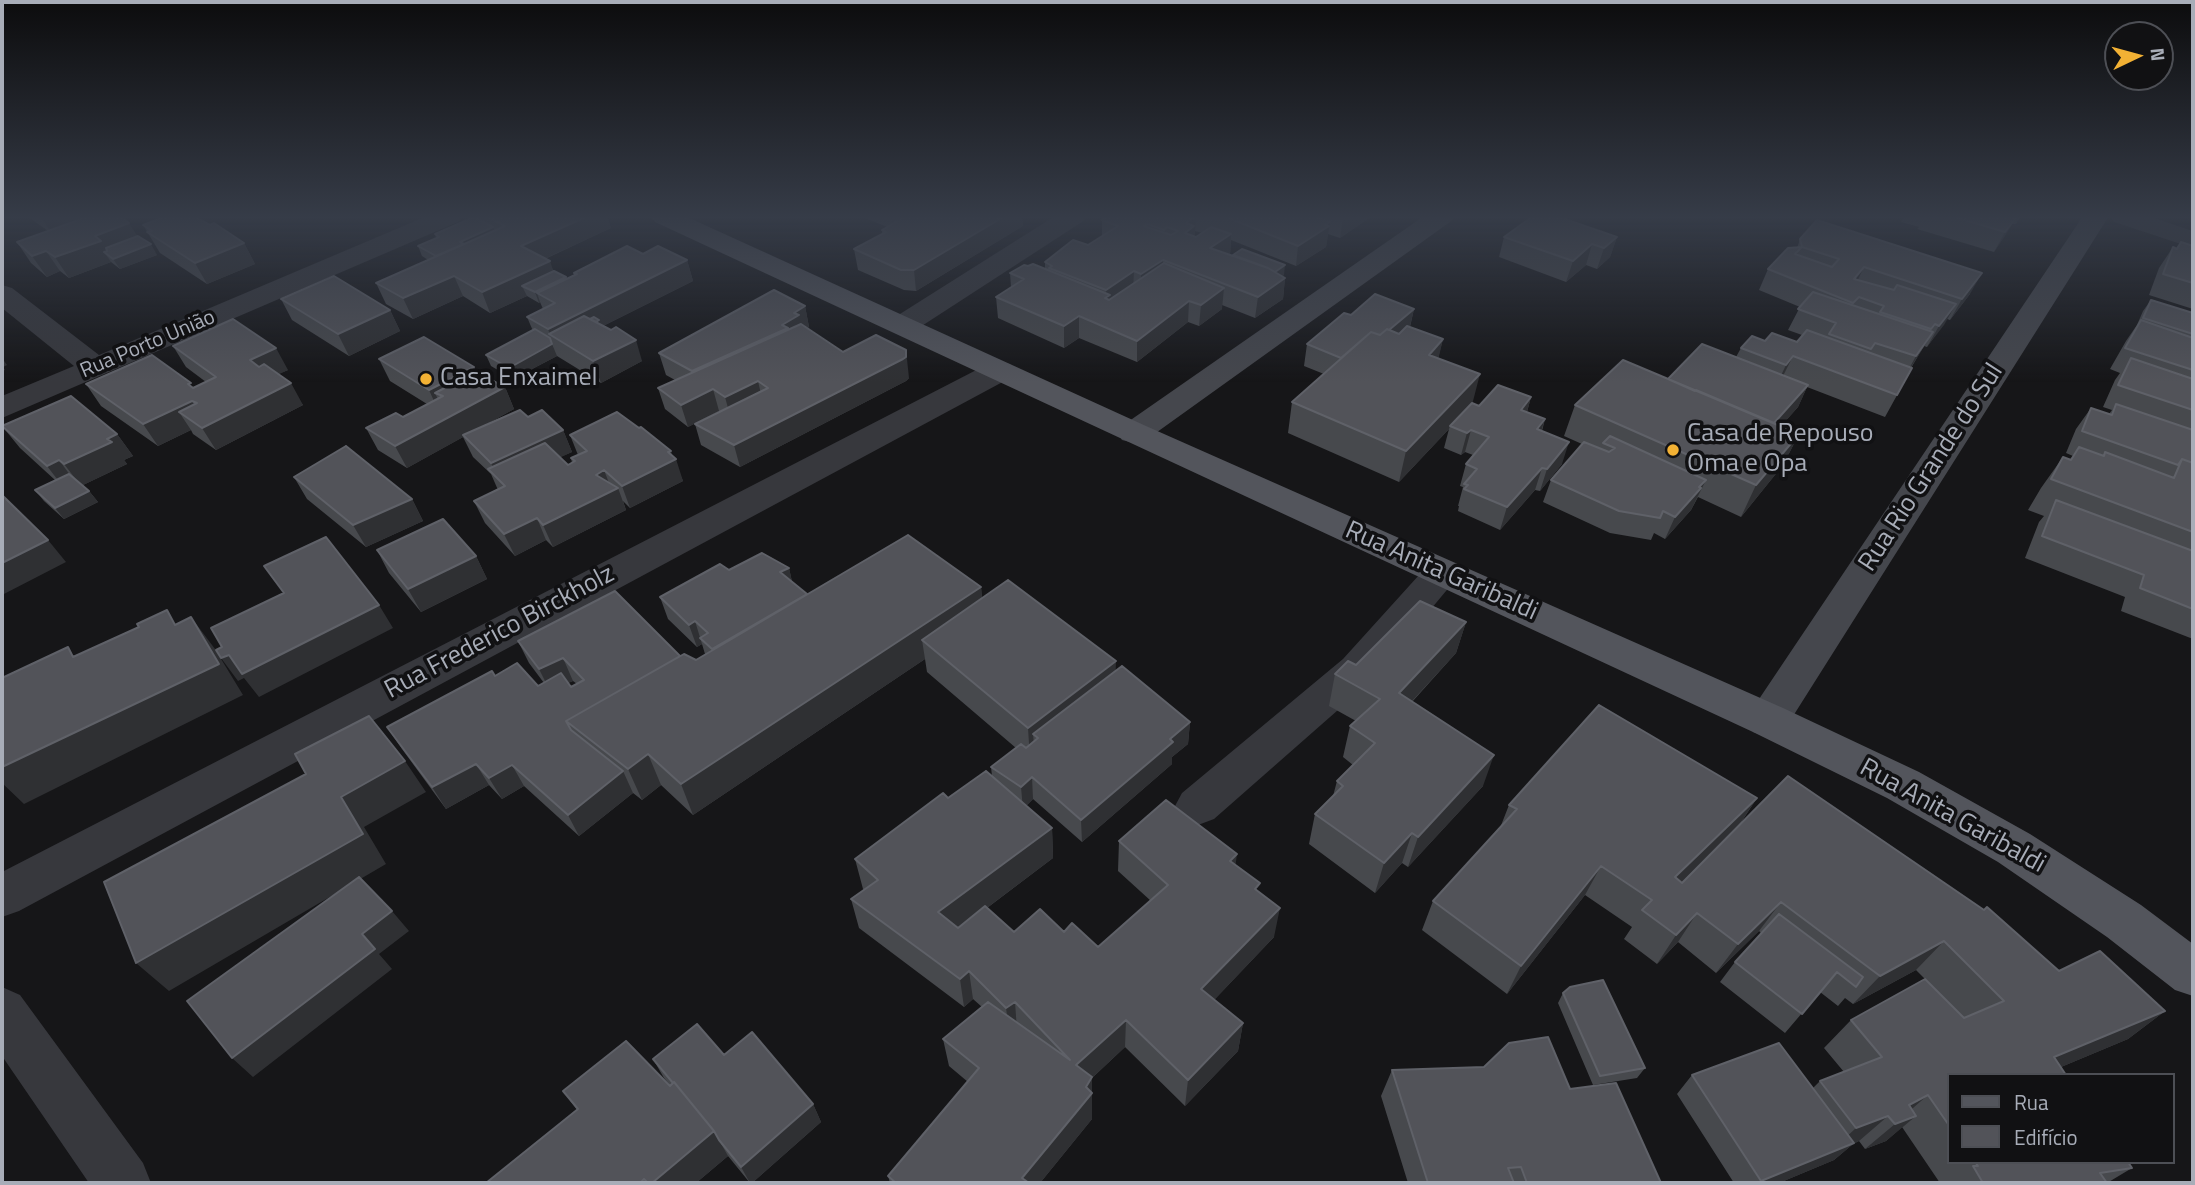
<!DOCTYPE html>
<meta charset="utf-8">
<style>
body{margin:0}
#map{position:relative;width:2195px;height:1185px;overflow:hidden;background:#161618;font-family:"Titillium Web",sans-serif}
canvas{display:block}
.frame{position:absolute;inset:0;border:4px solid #a8adb8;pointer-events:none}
.legend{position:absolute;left:1947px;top:1073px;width:228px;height:91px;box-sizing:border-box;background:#111113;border:2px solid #4d4f55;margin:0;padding:9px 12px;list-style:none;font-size:21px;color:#a8adb8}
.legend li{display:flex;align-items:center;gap:14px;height:35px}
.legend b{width:35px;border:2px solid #4d4f55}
.north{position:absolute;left:2104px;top:21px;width:70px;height:70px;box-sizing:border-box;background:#111113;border:2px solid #4d4f55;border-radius:50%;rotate:85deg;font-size:19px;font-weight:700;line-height:28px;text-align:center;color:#a8adb8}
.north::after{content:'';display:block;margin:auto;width:24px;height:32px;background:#f2b134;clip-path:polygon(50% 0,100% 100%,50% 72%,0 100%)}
</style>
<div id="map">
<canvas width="2195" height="1185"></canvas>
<div class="frame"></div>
<ul class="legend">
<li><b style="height:9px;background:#53555c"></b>Rua</li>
<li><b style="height:19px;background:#525359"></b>Edifício</li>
</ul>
<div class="north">N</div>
</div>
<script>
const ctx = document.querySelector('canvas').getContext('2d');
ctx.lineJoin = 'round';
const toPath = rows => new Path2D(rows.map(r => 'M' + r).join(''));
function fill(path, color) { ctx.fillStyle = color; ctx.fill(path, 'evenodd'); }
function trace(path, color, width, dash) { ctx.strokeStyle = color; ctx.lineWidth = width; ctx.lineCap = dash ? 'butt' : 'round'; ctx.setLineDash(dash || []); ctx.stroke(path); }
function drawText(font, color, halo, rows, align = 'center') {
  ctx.font = font + ' "Titillium Web",sans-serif'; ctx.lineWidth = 7; ctx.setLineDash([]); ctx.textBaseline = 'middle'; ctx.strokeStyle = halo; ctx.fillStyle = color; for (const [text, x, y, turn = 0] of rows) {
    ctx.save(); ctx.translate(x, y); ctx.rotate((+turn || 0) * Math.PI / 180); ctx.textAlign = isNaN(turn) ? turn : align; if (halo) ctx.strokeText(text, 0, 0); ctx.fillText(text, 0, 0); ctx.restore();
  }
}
fill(toPath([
 [427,216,462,216,458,222,2,418,2,396,74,366,2,308,2,285,12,288,99,355,427,216],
 [1055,216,1086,216,1082,222,914,331,903,334,892,331,888,325,892,319,1055,216],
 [2110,216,2148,216,2193,231,2193,248,2114,222,2110,216],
 [999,362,1010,364,1015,371,1010,378,19,911,2,917,2,872,988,364,999,362],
 [1442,560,1455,564,1461,573,1371,681,1214,819,1198,825,1182,819,1175,806,1182,793,1343,659,1429,564,1442,560],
 [2,987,20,995,143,1163,151,1183,89,1183,2,1056,2,987]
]), '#37383d');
fill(toPath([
 [1424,216,1454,216,1450,222,1146,440,1134,443,1122,440,1117,433,1122,426,1424,216],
 [2083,216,2109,216,1783,732,1768,737,1753,732,1747,720,1753,708,2083,216]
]), '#45474d');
fill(toPath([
 [651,216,685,216,1146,426,1783,708,1919,772,2030,834,2141,905,2193,944,2193,996,2175,990,2107,937,1998,862,1887,798,1753,732,655,222,651,216]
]), '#53555c');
fill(toPath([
 [27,216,84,216,81,217,82,218,137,236,157,255,120,269,111,262,69,278,60,271,47,277,31,263,17,242,48,231],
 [473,216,607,216,611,228,545,259,554,271,566,277,567,279,574,275,574,273,643,254,687,260,693,281,603,326,642,361,601,383,557,356,513,379,491,366,486,355,533,331,527,317,543,309,540,302,539,303,527,296,490,313,463,296,413,319,386,304,376,283,428,260,422,256,418,246,436,238,435,234,473,217],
 [860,216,1022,216,1023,226,916,291,904,290,858,270,854,249,882,234,882,230,887,227],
 [1108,216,1372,216,1340,238,1328,234,1326,247,1296,266,1231,240,1230,255,1284,275,1282,276,1285,278,1283,299,1255,318,1222,305,1222,309,1199,326,1188,322,1137,362,1079,338,1064,348,998,318,996,297,1011,287,1010,273,1028,266,1045,269,1045,262,1088,245,1102,236,1102,220],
 [1195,231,1202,233,1196,237,1194,236],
 [1904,216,2021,216,2016,224,2012,224,1994,252,1917,229,1919,227,1901,222],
 [143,225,244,243,255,264,207,284,160,253],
 [1504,237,1617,237,1610,257,1597,269,1586,265,1566,282,1499,257],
 [1800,239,1970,294,1950,320,1947,319,1927,347,1924,346,1911,368,1912,368,1885,417,1807,387,1798,407,1781,426,1799,434,1783,465,1741,517,1698,497,1691,510,1665,539,1654,533,1651,540,1610,533,1543,502,1551,480,1582,444,1564,436,1575,405,1668,379,1736,357,1741,348,1765,341,1797,342,1802,335,1788,330,1800,307,1759,290,1768,269,1797,248],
 [2181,242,2193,246,2193,309,2149,295,2159,268,2173,247,2176,248],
 [281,299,390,310,400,331,349,356,292,320],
 [2151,300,2193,313,2193,639,2121,611,2125,597,2025,558,2039,522,2044,516,2028,510,2041,488,2063,457,2070,459,2073,456,2066,453,2076,429,2091,408,2109,414,2112,410,2103,407,2115,380,2120,373,2110,369,2126,341,2137,325,2143,311],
 [805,306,809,327,807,328,843,352,909,378,906,381,740,467,701,445,695,424,720,412,719,411,688,427,665,409,658,388,675,380,666,375,659,353],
 [1414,309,1410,327,1443,339,1438,358,1472,403,1479,406,1531,397,1527,412,1545,419,1542,431,1562,464,1540,491,1535,490,1500,530,1458,511,1459,506,1458,506,1463,487,1460,486,1466,464,1473,455,1465,452,1461,455,1444,448,1449,429,1399,482,1288,433,1292,402,1324,374,1304,366,1307,344,1351,315],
 [173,346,288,370,278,374,303,405,216,450,193,434,191,430,158,446,101,406,86,384,194,388,206,382,186,367],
 [379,359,474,367,476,372,505,387,514,409,483,426,528,417,563,430,572,452,560,457,568,465,572,463,571,458,578,455,570,435,672,456,683,481,630,508,623,501,626,510,553,547,546,540,515,556,485,523,474,501,498,490,491,474,473,457,463,437,407,468,378,450,366,428,403,417,427,404,390,381],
 [2,426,117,434,133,456,124,460,127,464,83,485,89,491,98,502,64,519,44,501,35,490,55,480,20,448],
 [294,477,412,499,423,521,366,547,307,499],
 [377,550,476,556,487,579,421,612,389,573],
 [789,568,792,582,807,594,981,587,982,598,1116,670,1190,722,1188,744,1172,757,1172,764,1082,842,1033,799,1026,806,1052,828,1053,858,987,908,1014,932,1064,932,1098,947,1151,901,1118,871,1119,841,1235,865,1259,892,1274,937,1214,1000,1243,1023,1238,1051,1185,1106,1125,1047,1092,1078,1092,1119,1040,1183,890,1183,888,1176,968,1082,949,1066,943,1039,982,1007,973,999,964,1007,859,928,851,899,864,890,863,889,855,859,948,798,992,776,991,767,1016,748,927,672,925,659,693,815,661,785,642,800,633,793,579,836,524,786,502,799,489,785,446,809,402,749,387,727,495,676,538,686,544,683,529,663,518,641,680,656,696,660,705,654,702,644,697,647,668,619,660,597,729,570],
 [573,681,577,684,571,687,568,683],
 [1466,622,1456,653,1412,702,1483,786,1408,867,1402,863,1375,893,1309,844,1315,814,1333,796,1337,781,1353,765,1343,757,1350,726,1356,721,1329,706,1335,674,1356,665],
 [1757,798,1740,824,2059,971,2165,1011,2128,1039,2061,1067,1948,1075,1948,1162,2128,1162,2132,1168,2107,1183,1940,1183,1902,1127,1886,1141,1865,1149,1859,1141,1853,1144,1834,1160,1779,1183,1734,1183,1677,1094,1692,1075,1813,1088,1820,1081,1844,1072,1824,1048,1851,1020,1925,979,1916,970,1853,1004,1845,998,1838,1006,1820,992,1785,1033,1720,982,1735,962,1761,933,1759,931,1716,973,1678,942,1657,964,1624,939,1632,927,1585,895,1507,994,1422,930,1433,901,1500,828,1509,805],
 [1563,993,1645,1068,1637,1078,1593,1085,1558,1003],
 [724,1055,813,1104,821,1122,752,1183,750,1183,728,1156,696,1183,486,1183,577,1110,563,1091,670,1085,664,1078,653,1059],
 [1392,1070,1570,1089,1661,1183,1408,1183,1381,1096]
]), '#47494d');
fill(toPath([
 [40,216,84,216,81,217,85,223,53,235],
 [588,216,607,216,611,228,529,266,521,246],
 [1005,216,1022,216,1023,226,916,291,914,270],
 [1196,216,1195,235,1184,253,1186,223],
 [1346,216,1372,216,1340,238,1343,218],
 [2017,216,2007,233,1994,252,2005,232],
 [1330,222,1326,247,1296,266,1298,246],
 [129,223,142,243,104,252,111,262,69,278,55,257,95,236],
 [493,227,497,237,468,251,460,242],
 [1231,234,1230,255,1210,248],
 [1617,237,1610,257,1597,269,1604,248],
 [244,243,255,264,207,284,195,263],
 [151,244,157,255,120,269,113,259],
 [1592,244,1586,265,1566,282,1573,261],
 [46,251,60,271,47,277,32,256],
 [687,260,693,281,601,327,550,335,548,329],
 [1163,260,1162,280,1141,295,1141,274],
 [550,261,557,282,566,277,570,288,537,293,540,302,539,303,535,292,522,286,527,296,490,313,482,292],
 [1285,265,1284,275,1266,289,1267,278],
 [1864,267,1854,288,1844,300,1854,279],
 [1134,271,1133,292,1105,319,1106,290],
 [1982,273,1970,294,1950,320,1962,299],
 [454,276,463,296,413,319,403,298],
 [1285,278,1283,299,1255,318,1258,297],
 [1224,288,1222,309,1199,326,1201,305],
 [1189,301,1188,322,1137,362,1137,341],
 [1956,304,1944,325,1927,347,1939,326],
 [805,306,809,327,698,392,692,371,782,325,794,313],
 [1414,309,1409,330,1390,347,1389,330],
 [390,310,400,331,349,356,338,334],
 [1079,316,1079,338,1064,348,1064,326],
 [1933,332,1920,353,1904,378,1916,356],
 [1443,339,1436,369,1429,355],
 [636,340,642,361,601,383,593,361],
 [552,344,557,356,513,379,509,368],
 [276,348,288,370,262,382,250,360],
 [906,350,909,378,906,381,740,467,734,445],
 [1793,356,1782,378,1776,386,1786,365],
 [2,358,7,365,3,367,5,370,2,371],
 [474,367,483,388,443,396,435,393,443,410,439,412,429,390],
 [1480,374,1472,405,1450,426,1449,429,1399,482,1406,451],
 [758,381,763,403,731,419,725,397],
 [291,383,303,405,216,450,202,428],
 [1808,385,1798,407,1762,448,1772,426],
 [505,387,514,409,407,468,395,446],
 [713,389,719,411,688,427,681,405],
 [1531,397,1525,419,1521,410],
 [192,401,206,422,179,412,191,430,158,446,143,424],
 [1545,419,1538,441,1537,429],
 [563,430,572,452,503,484,499,480,491,463],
 [1471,430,1465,452,1461,455,1467,433],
 [117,434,133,456,124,460,127,464,81,486,64,464],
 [1799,434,1783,465,1741,517,1756,485],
 [1569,442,1562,464,1540,491,1547,469],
 [671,451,674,460,676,459,683,481,630,508,622,486],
 [59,460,76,483,64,488,47,466],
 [1542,468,1535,490,1500,530,1507,507],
 [604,470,612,491,618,488,626,510,553,547,543,525,596,475],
 [1706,480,1691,510,1665,539,1675,517,1699,487],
 [89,491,98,502,64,519,55,508],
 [412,499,423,521,366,547,353,525],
 [537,518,546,540,515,556,504,534],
 [48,540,66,562,2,595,2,563],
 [476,556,487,579,421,612,408,589],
 [789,568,794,590,780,572],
 [981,587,984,619,922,640,925,659,693,815,681,784],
 [379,605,393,628,259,697,244,678,238,681,221,658],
 [191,617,215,649,243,695,24,804,2,783,2,767],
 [695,621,702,644,697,647,689,625],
 [1466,622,1456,653,1390,725,1399,693],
 [563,658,573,681,550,691,539,669],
 [1116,661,1115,692,1038,738,1033,734,1035,756,1030,759,1028,728],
 [1190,722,1188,744,1172,757,1172,764,1082,842,1081,820],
 [648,754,661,785,642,800,628,769],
 [1494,755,1483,786,1408,867,1418,837],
 [405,761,426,792,364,827,386,864,169,991,136,963,341,797],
 [476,764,489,785,446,809,432,787],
 [512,765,524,786,502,799,489,778],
 [623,771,633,793,579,836,568,815],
 [1032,777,1033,799,1023,809,1021,787],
 [1757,798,1737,828,1656,907,1675,877],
 [1052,828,1053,858,943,941,938,912],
 [1412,833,1402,863,1375,893,1384,863],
 [1237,854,1233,884,1230,861],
 [1601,866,1585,895,1507,994,1521,966],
 [1781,902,1759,931,1716,973,1738,944],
 [1280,908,1274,937,1198,1017,1201,989],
 [392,911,409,931,379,954,392,969,253,1077,232,1058,362,934],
 [1697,913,1678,942,1657,964,1676,935],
 [1944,941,1916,970,1853,1004,1880,976],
 [969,971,973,999,964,1007,960,979],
 [1015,1002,1017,1030,1010,1036,1006,1008],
 [2165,1011,2128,1039,2042,1075,2054,1057],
 [1126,1020,1125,1047,1092,1078,1092,1119,1040,1183,1023,1183,1022,1178,1076,1065],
 [1243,1023,1238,1051,1185,1106,1188,1080],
 [1928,1095,1898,1121,1909,1105],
 [813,1104,821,1122,752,1183,750,1183,741,1167],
 [1888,1116,1859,1141,1853,1144,1834,1160,1779,1183,1759,1183,1761,1181,1829,1153,1856,1128],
 [1916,1116,1886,1141,1865,1149,1895,1124],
 [714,1131,728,1156,696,1183,652,1183]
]), '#2f3033');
const building = toPath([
 [90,216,119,216,129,223,95,236,101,241,55,257,46,251,32,256,17,242,90,216],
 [167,216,193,216,210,225,214,223,244,243,195,263,147,232,152,231,143,225,167,216],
 [486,216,588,216,521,246,550,261,482,292,454,276,403,298,376,283,505,226,486,216],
 [906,216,1005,216,914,270,901,270,854,249,886,232,882,230,906,216],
 [1108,216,1196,216,1186,223,1194,226,1185,233,1196,237,1211,227,1231,234,1210,248,1268,268,1285,278,1258,297,1163,260,1141,274,1134,271,1106,290,1049,268,1052,266,1045,262,1073,240,1088,245,1118,226,1102,220,1108,216],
 [1147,224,1164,230,1167,227,1178,231,1171,235,1144,226,1147,224],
 [1217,216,1313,216,1330,222,1325,225,1329,226,1298,246,1226,217,1217,216],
 [1533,216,1556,216,1617,237,1604,248,1592,244,1573,261,1504,237,1533,216],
 [1951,216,2017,216,2005,232,1951,216],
 [474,217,493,227,460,242,464,244,436,256,418,246,439,237,435,234,474,217],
 [1817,220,1982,273,1962,299,1864,267,1854,279,1894,290,1897,285,1956,304,1939,326,1935,324,1931,329,1880,312,1884,306,1859,297,1853,303,1768,269,1788,248,1802,247,1795,254,1832,267,1839,259,1802,247,1800,239,1817,220],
 [138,236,151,244,113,259,104,252,107,251,106,248,138,236],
 [2181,242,2193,246,2193,283,2163,274,2173,247,2177,249,2181,242],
 [627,246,643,254,658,246,687,260,548,329,527,317,555,303,537,293,577,274,574,273,627,246],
 [1242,249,1285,265,1275,272,1268,268,1233,255,1242,249],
 [1164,263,1224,288,1201,305,1189,301,1137,341,1079,316,1064,326,996,297,1024,279,1010,273,1024,265,1028,266,1033,264,1110,295,1105,298,1109,300,1164,263],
 [554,271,566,277,535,292,522,286,554,271],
 [334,276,390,310,338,334,281,299,334,276],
 [774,290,805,306,794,313,799,315,782,325,788,328,692,371,659,353,774,290],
 [1813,292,1933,332,1916,356,1875,343,1871,349,1829,334,1836,323,1798,309,1813,292],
 [1375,294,1414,309,1389,330,1387,329,1380,335,1371,332,1341,358,1307,344,1344,313,1351,315,1375,294],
 [2151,300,2193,313,2193,334,2143,318,2151,300],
 [584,316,611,330,616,327,636,340,593,361,549,334,584,316],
 [594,317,599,320,596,322,590,319,594,317],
 [233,319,276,348,250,360,259,367,264,364,291,383,202,428,179,412,197,403,192,401,143,424,86,384,152,355,191,383,188,384,193,388,216,377,173,346,233,319],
 [2141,320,2193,338,2193,370,2125,348,2141,320],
 [801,324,843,352,876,335,906,350,906,357,903,359,734,445,695,424,768,388,758,381,725,397,713,389,681,405,658,388,801,324],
 [1407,326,1443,339,1429,355,1480,374,1406,451,1292,402,1371,332,1380,335,1387,329,1399,334,1407,326],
 [535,329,550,338,552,344,509,368,486,355,535,329],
 [1807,330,1912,368,1897,395,1793,356,1786,365,1741,348,1752,336,1765,341,1772,333,1797,342,1807,330],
 [424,337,474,367,429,390,379,359,424,337],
 [1702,344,1808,385,1774,423,1696,390,1695,391,1668,379,1702,344],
 [2131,358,2193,379,2193,410,2118,385,2131,358],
 [1623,360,1799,434,1756,485,1575,405,1623,360],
 [475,372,505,387,395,446,366,428,396,413,403,417,443,396,435,393,475,372],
 [1498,385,1531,397,1521,410,1545,419,1537,429,1569,442,1547,469,1542,468,1507,507,1464,489,1468,485,1464,484,1477,469,1466,464,1489,437,1471,430,1467,433,1450,426,1472,403,1479,406,1498,385],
 [71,396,117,434,107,439,112,442,64,464,59,460,47,466,2,426,71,396],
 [2116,404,2193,430,2193,463,2182,459,2178,465,2082,431,2091,408,2112,415,2116,404],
 [520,410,528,417,542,410,563,430,491,463,463,435,520,410],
 [617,412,639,428,641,427,671,451,668,452,676,459,622,486,604,470,596,475,618,488,543,525,537,518,504,534,474,501,505,486,488,469,545,443,568,465,575,461,571,458,587,451,570,435,617,412],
 [1610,436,1706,480,1699,487,1701,488,1675,517,1663,511,1660,518,1619,511,1551,480,1584,442,1609,452,1615,448,1603,443,1610,436],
 [346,446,412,499,353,525,294,477,346,446],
 [2079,447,2104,456,2105,452,2174,478,2182,459,2193,463,2193,532,2051,479,2063,457,2071,460,2079,447],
 [69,474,89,491,55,508,35,490,69,474],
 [2,495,48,540,2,563,2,495],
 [2056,500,2193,551,2193,609,2140,588,2144,575,2042,536,2056,500],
 [443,519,476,556,408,589,377,550,443,519],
 [908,535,981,587,681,784,648,754,628,769,566,721,684,654,696,660,908,535],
 [326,537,379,605,242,674,229,655,221,658,216,650,222,647,211,628,284,593,264,566,326,537],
 [762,553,789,568,780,572,807,594,712,649,700,638,708,633,695,621,689,625,660,597,720,564,729,570,762,553],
 [1008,580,1116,661,1028,728,922,640,1008,580],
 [615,591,680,656,566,721,571,730,623,771,568,815,512,765,489,778,476,764,432,787,387,727,492,671,495,676,517,663,538,686,561,673,571,687,584,680,563,658,539,669,518,641,615,591],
 [1420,601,1466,622,1399,693,1494,755,1418,837,1412,833,1384,863,1315,814,1343,786,1337,781,1375,743,1350,726,1380,699,1335,674,1348,661,1356,665,1420,601],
 [167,610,175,625,191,617,219,664,2,767,2,678,68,647,73,657,139,627,137,624,167,610],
 [1122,666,1190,722,1170,739,1173,742,1081,820,1032,777,1021,787,991,767,1021,744,1026,748,1038,738,1033,734,1122,666],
 [1599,705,1757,798,1675,877,1682,883,1788,776,1984,910,1987,907,2059,971,2100,951,2165,1011,2054,1057,2066,1075,1948,1075,1948,1124,1928,1095,1909,1105,1916,1116,1895,1124,1888,1116,1856,1128,1820,1081,1882,1057,1851,1020,1925,979,1964,1018,2004,1001,1944,941,1880,976,1781,902,1738,944,1697,913,1676,935,1642,910,1652,900,1601,866,1521,966,1433,901,1517,809,1509,805,1599,705],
 [369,716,405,761,341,797,363,834,136,963,104,882,306,774,295,754,369,716],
 [986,771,1052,828,938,912,958,928,985,906,1014,932,1040,909,1064,932,1072,923,1098,947,1168,885,1119,841,1166,800,1237,854,1230,861,1260,883,1255,889,1280,908,1201,989,1243,1023,1188,1080,1126,1020,1076,1065,1092,1077,1086,1087,1092,1093,1022,1178,1029,1183,896,1183,888,1176,979,1068,943,1039,988,1002,1070,1060,1015,1002,1006,1008,969,971,960,979,851,899,878,880,855,859,943,793,948,798,986,771],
 [359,877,392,911,362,934,375,949,232,1058,187,1001,359,877],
 [1779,914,1863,977,1856,987,1837,972,1802,1014,1735,962,1779,914],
 [1603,980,1645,1068,1600,1076,1563,993,1570,987,1603,980],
 [697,1024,724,1055,752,1032,813,1104,741,1167,719,1140,714,1131,674,1082,673,1083,653,1059,697,1024],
 [1548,1037,1570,1089,1616,1083,1661,1183,1527,1183,1521,1167,1508,1168,1514,1183,1428,1183,1392,1070,1484,1067,1509,1043,1548,1037],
 [626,1041,670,1086,674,1082,714,1131,652,1183,648,1183,644,1179,640,1183,486,1183,578,1109,563,1091,626,1041],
 [1779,1043,1854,1143,1761,1181,1692,1075,1779,1043],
 [1975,1162,2128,1162,2132,1168,2100,1173,2107,1183,1983,1183,1973,1166,1978,1166,1975,1162]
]);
fill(building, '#525359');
trace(building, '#5f6168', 2);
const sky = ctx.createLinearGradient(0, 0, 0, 382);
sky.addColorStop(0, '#0c0c0d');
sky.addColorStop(0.57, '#363c48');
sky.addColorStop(1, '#363c4800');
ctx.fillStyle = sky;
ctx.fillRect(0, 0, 2195, 382);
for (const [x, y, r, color] of [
 [426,379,7,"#f2b134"],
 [1673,450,7,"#f2b134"]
]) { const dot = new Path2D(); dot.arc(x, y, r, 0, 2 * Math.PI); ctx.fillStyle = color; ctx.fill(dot); trace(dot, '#111113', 2.5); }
drawText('21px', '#a8adb8', '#111113', [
 ["Rua Porto União",148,345,-23]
]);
drawText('26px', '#a8adb8', '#111113', [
 ["Casa Enxaimel",440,379],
 ["Casa de Repouso",1687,435],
 ["Oma e Opa",1687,465]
], 'left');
drawText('26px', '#a8adb8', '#111113', [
 ["Rua Rio Grande do Sul",1932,468,-57],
 ["Rua Anita Garibaldi",1441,572,24],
 ["Rua Frederico Birckholz",500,633,-28],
 ["Rua Anita Garibaldi",1952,817,29]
]);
</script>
